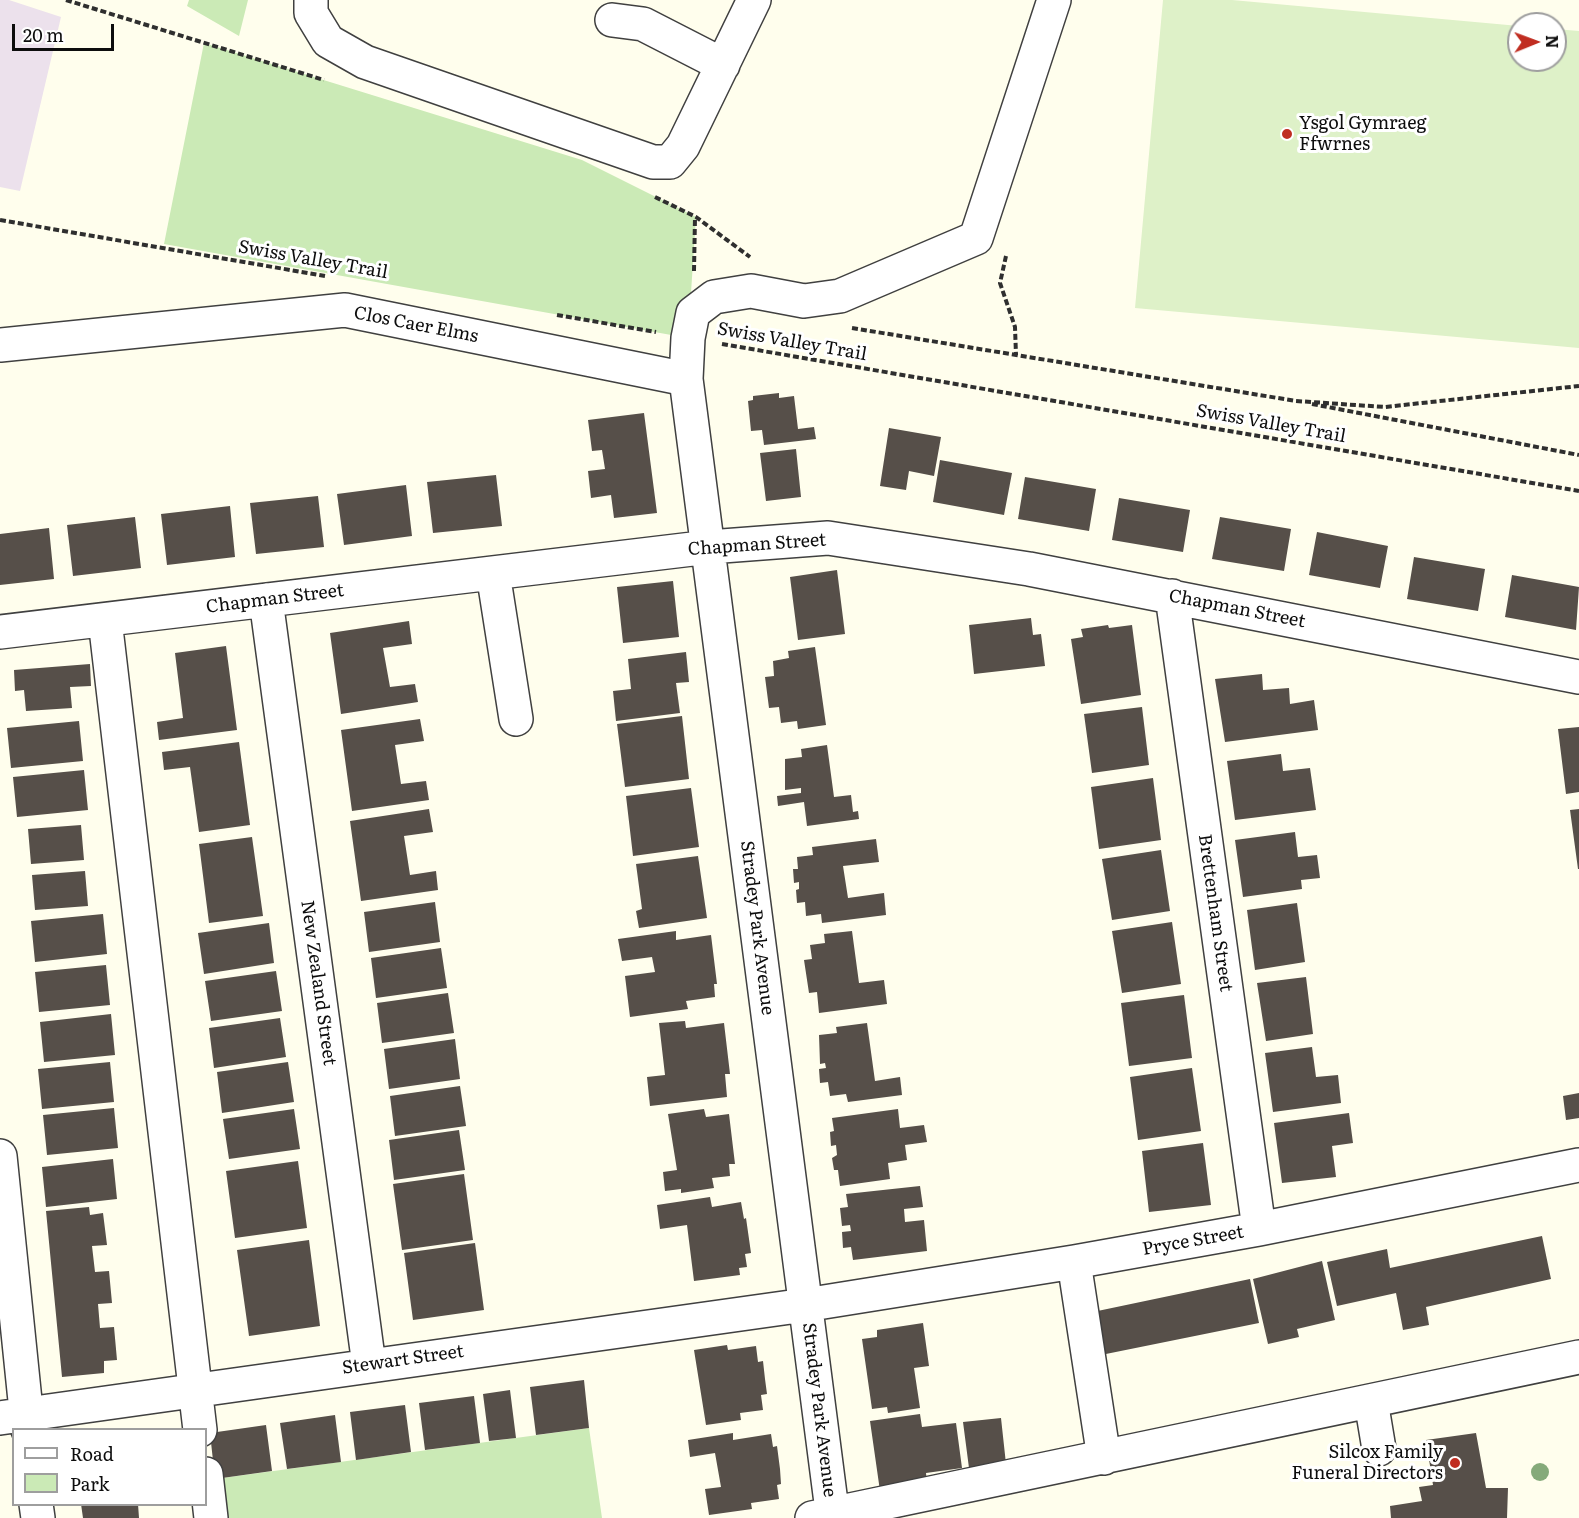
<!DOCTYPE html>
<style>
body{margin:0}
#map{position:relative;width:1579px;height:1518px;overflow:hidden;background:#fffeed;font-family:Literata,serif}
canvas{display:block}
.legend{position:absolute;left:12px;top:1428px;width:195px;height:78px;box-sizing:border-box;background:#fff;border:2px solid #9e9e9e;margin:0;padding:8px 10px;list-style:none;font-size:18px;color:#0d0d0d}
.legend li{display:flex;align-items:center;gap:12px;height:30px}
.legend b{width:30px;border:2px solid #9e9e9e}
.north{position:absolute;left:1507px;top:12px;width:60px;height:60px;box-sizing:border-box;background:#fff;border:2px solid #9e9e9e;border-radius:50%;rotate:89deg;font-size:16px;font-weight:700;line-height:24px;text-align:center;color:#0d0d0d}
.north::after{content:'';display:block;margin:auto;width:21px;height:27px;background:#c02d21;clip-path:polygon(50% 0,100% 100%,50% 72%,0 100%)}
.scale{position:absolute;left:12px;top:24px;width:102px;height:27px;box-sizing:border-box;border:3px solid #0d0d0d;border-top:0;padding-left:8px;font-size:18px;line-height:21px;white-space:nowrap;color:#0d0d0d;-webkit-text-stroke:4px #fff;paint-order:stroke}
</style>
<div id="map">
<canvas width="1579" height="1518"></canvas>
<ul class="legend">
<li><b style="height:8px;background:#fff"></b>Road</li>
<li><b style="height:16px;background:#cbeab6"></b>Park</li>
</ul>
<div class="north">N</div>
<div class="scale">20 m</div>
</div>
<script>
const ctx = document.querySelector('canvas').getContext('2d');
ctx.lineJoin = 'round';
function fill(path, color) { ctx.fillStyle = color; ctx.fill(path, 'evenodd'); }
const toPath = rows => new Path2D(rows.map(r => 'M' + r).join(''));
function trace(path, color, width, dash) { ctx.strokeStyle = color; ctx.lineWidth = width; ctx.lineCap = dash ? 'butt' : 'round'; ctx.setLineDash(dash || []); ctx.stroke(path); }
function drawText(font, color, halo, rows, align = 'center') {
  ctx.font = font + ' Literata,serif'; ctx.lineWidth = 6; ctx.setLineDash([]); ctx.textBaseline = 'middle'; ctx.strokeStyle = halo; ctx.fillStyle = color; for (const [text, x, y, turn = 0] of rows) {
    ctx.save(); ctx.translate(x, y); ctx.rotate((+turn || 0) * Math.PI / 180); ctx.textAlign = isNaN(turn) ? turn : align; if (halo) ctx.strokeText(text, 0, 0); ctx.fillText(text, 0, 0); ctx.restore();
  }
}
fill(toPath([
 [0,0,9,0,61,17,20,191,0,187]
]), '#ece1ec');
fill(toPath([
 [189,0,248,0,239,36,187,6],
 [204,43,582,160,696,217,688,338,164,244],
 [589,1428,602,1518,220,1518,215,1479]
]), '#cbeab6');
fill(toPath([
 [1163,0,1232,0,1519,26,1519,60,1555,60,1555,29,1579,31,1579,348,1135,308]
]), '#def1c8');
fill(toPath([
 [779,393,779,398,794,396,798,429,814,427,816,439,764,445,762,430,751,431,748,401,753,400,753,396],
 [644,413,657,513,614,518,611,495,591,498,588,471,605,469,602,450,592,451,588,420],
 [889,428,941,437,934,476,909,471,906,490,880,486],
 [796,449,801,497,766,501,760,453],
 [940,460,1012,473,1004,515,933,502],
 [496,475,502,526,433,533,427,482],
 [1025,477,1096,489,1089,531,1018,519],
 [406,485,412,536,344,545,337,494],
 [318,496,324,547,256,554,250,503],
 [1119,498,1190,510,1183,552,1112,540],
 [230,506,235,557,167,565,161,514],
 [135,517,141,568,73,576,67,525],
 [1220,517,1291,529,1284,571,1212,559],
 [49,528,54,579,0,585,0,534],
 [1317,532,1388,546,1380,588,1309,575],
 [1414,557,1485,569,1478,611,1407,599],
 [837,570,845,634,798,640,790,577],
 [1512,575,1579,587,1576,630,1505,617],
 [673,581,679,637,623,643,617,587],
 [1031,618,1033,635,1041,634,1045,666,974,674,969,625],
 [409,621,412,644,383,648,390,687,415,684,418,702,341,714,330,633],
 [1108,625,1109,628,1132,625,1141,695,1081,704,1071,639,1083,637,1081,629],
 [226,646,237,730,159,740,157,722,183,718,175,653],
 [815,647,826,725,798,729,797,721,781,723,779,707,769,708,765,677,774,676,773,661,789,658,788,651],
 [686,652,689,682,676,683,680,713,616,721,613,691,631,689,628,659],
 [90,664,91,686,70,687,72,708,26,711,24,690,15,691,14,670],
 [1262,674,1263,690,1289,688,1290,704,1314,700,1318,730,1225,742,1215,679],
 [1142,707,1149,765,1092,773,1084,714],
 [682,716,689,779,625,787,617,724],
 [420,719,424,741,395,745,401,784,426,781,429,800,352,811,341,730],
 [79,721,83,761,11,768,7,728],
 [1579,727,1579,792,1566,794,1558,729],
 [239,742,250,825,199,832,190,767,164,770,162,752],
 [827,745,834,797,851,795,853,812,858,811,859,819,807,826,804,802,778,806,777,796,801,793,801,788,785,790,785,759,802,757,801,749],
 [1281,754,1283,771,1310,768,1316,810,1235,820,1227,761],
 [84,770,88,810,17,817,13,777],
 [1153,778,1161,840,1099,849,1091,787],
 [691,788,699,847,633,856,626,796],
 [429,809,433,832,404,836,410,875,436,871,438,890,361,901,350,821],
 [1579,809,1579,869,1578,869,1570,810],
 [81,825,84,860,31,864,28,829],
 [1295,832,1298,857,1317,855,1320,878,1301,880,1302,889,1243,897,1235,840],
 [252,837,263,916,209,923,199,844],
 [876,839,879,862,843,866,848,898,884,893,886,915,822,923,821,914,806,916,805,902,797,903,796,890,799,889,799,882,794,883,793,869,798,869,797,857,813,855,812,847],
 [1161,850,1170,911,1112,920,1102,859],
 [698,856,707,918,639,928,636,911,642,909,636,864],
 [85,871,88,906,35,910,32,875],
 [435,902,440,942,369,952,364,912],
 [1297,903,1305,962,1255,970,1247,910],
 [103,914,107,954,35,962,31,921],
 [1172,922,1181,984,1122,993,1112,931],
 [269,923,274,963,204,974,198,933],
 [676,931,676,940,711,935,717,984,714,984,715,997,686,1001,688,1009,630,1017,625,976,655,972,652,957,622,961,618,939],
 [852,931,859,983,884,980,887,1004,819,1013,817,992,809,993,804,960,812,959,810,945,825,943,824,934],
 [441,948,447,988,376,998,371,958],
 [106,965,110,1005,39,1012,35,972],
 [276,971,282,1011,211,1021,205,981],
 [1306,977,1313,1034,1266,1041,1257,983],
 [448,993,454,1033,382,1043,377,1003],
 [1184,995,1192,1058,1129,1066,1121,1003],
 [111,1014,115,1055,44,1062,40,1022],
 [280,1018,286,1057,214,1068,209,1028],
 [685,1021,686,1028,724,1023,730,1074,725,1074,727,1097,650,1106,647,1077,665,1075,659,1023],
 [867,1023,875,1081,900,1077,902,1095,848,1102,846,1094,830,1096,828,1082,820,1083,819,1069,826,1068,825,1063,820,1064,819,1035,837,1033,836,1027],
 [455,1039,460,1079,389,1089,384,1049],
 [1312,1047,1316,1077,1338,1075,1341,1103,1273,1112,1265,1053],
 [110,1062,114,1102,42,1109,38,1069],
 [288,1062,294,1102,222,1113,217,1072],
 [1192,1068,1201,1131,1138,1140,1130,1077],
 [460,1086,466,1126,395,1136,390,1096],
 [1579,1093,1579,1118,1566,1120,1563,1096],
 [114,1108,118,1148,47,1155,43,1115],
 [294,1109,300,1149,229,1159,223,1119],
 [704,1109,706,1117,729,1114,735,1164,729,1164,730,1176,712,1178,714,1188,681,1193,681,1189,665,1191,663,1172,677,1170,668,1114],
 [898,1109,900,1128,924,1125,927,1142,905,1145,907,1160,888,1163,890,1179,840,1186,838,1170,834,1170,832,1158,837,1155,836,1145,831,1146,830,1132,834,1131,832,1118],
 [1349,1113,1353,1143,1332,1146,1336,1177,1282,1183,1274,1123],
 [459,1130,465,1170,394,1180,389,1140],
 [1203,1143,1211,1205,1149,1212,1142,1151],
 [113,1159,117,1199,46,1207,42,1167],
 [298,1161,307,1228,235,1238,226,1171],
 [464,1174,473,1240,402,1250,393,1184],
 [920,1186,923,1207,904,1209,905,1222,924,1220,927,1251,853,1260,851,1247,843,1248,842,1232,851,1231,850,1225,842,1226,840,1208,848,1207,846,1194],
 [710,1197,712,1207,741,1202,744,1219,746,1218,751,1253,745,1254,747,1267,739,1268,740,1275,694,1281,687,1225,660,1229,657,1205],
 [89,1207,90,1215,103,1213,107,1245,92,1246,95,1272,109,1271,112,1303,98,1304,100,1328,114,1327,117,1360,104,1361,104,1373,62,1377,46,1211],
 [1542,1236,1551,1279,1426,1307,1429,1325,1403,1330,1396,1293,1337,1306,1327,1262,1387,1249,1390,1268],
 [309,1240,320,1326,249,1336,237,1250],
 [475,1243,484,1310,413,1320,404,1253],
 [1322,1261,1335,1320,1297,1329,1299,1337,1268,1344,1253,1279],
 [1250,1279,1259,1323,1096,1356,1088,1313],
 [923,1323,929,1366,914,1368,920,1408,888,1413,887,1407,872,1409,862,1339,877,1337,877,1330],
 [727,1345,728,1350,756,1346,758,1362,763,1361,765,1379,767,1394,761,1395,763,1410,740,1413,741,1420,706,1425,694,1350],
 [584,1380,589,1428,536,1435,530,1387],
 [510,1390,516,1438,489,1441,483,1394],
 [474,1396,480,1443,425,1450,419,1403],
 [405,1405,411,1452,356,1460,350,1412],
 [920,1414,922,1427,956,1423,962,1468,926,1473,927,1484,880,1491,870,1421],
 [335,1415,341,1462,287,1469,280,1423],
 [1001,1418,1006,1464,969,1468,963,1422],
 [266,1425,272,1471,215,1479,210,1433],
 [733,1433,733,1440,771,1434,773,1447,777,1446,780,1469,781,1484,777,1485,779,1499,751,1503,752,1509,709,1515,705,1489,721,1487,715,1453,690,1457,688,1440],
 [1476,1433,1486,1488,1508,1488,1507,1518,1391,1518,1390,1506,1422,1501,1419,1487,1433,1485,1426,1440],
 [81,1504,138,1504,139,1518,83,1518]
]), '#564f49');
const minor = toPath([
 [311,0,311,13,328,41,365,62,653,162,670,162,683,146,754,0],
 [612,20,643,24,723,65],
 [0,345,345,310,686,379],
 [493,573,516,719],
 [1172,596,1259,1229],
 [266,600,369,1365],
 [105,620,200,1430],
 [0,632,709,547,828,538,1029,569,1579,677],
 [0,1156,28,1430],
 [1074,1262,1104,1458],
 [1371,1401,1379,1449],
 [0,1418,805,1305,1074,1262,1259,1229,1579,1165],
 [206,1474,211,1518],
 [36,1504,38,1518],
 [812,1518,1579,1357],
 [833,1518,686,379,688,338,693,313,714,297,751,291,804,301,840,296,976,238,1054,0]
]);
trace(minor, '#404040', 36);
trace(toPath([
 [66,0,324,80],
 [655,197,696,217,750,257],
 [0,220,325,276],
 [1006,256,1000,283,1015,327,1016,355],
 [694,271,695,218],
 [557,315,656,332],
 [852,328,1296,401,1385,407,1579,386],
 [722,344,1579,491],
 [1312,404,1579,455]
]), '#2f2f2f', 4, [6, 3]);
trace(minor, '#fff', 33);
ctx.fillStyle = '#85aa7a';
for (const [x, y] of [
 [1540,1472]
]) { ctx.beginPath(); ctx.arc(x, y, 9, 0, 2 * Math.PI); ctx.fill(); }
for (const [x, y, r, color] of [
 [1287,134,6,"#c02d21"],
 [1455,1463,6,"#c02d21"]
]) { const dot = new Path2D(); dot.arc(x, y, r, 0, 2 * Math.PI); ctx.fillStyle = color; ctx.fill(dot); trace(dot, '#fff', 2); }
drawText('18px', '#0d0d0d', '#fff', [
 ["Ysgol Gymraeg",1299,124],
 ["Ffwrnes",1299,145],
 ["Silcox Family",1443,1453,"right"],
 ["Funeral Directors",1443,1474,"right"]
], 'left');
drawText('18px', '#0d0d0d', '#fff', [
 ["Swiss Valley Trail",313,260,10],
 ["Clos Caer Elms",416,325,11],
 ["Swiss Valley Trail",792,342,10],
 ["Swiss Valley Trail",1271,424,10],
 ["Chapman Street",757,545,-4],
 ["Chapman Street",275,599,-7],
 ["Chapman Street",1237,609,11],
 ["Brettenham Street",1215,913,82],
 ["Stradey Park Avenue",757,928,83],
 ["New Zealand Street",318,983,82],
 ["Pryce Street",1193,1241,-10],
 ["Stewart Street",403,1360,-8],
 ["Stradey Park Avenue",819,1410,83]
]);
</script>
